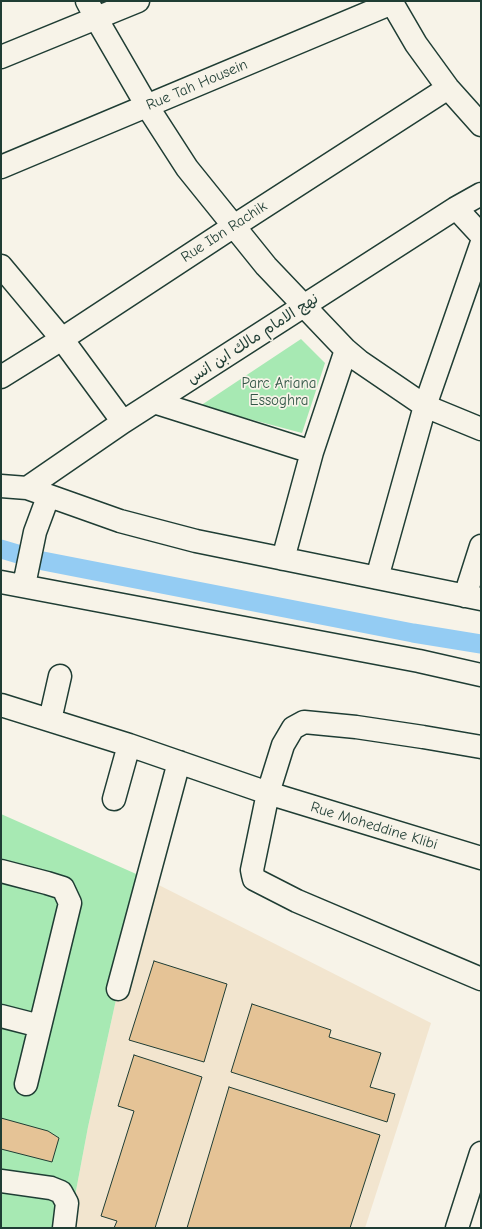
<!DOCTYPE html>
<meta charset="utf-8">
<style>
body{margin:0}
#map{position:relative;width:482px;height:1229px;overflow:hidden;background:#f7f3e8;font-family:"Comic Neue",sans-serif}
canvas{display:block}
.frame{position:absolute;inset:0;border:2px solid #1f3d34;pointer-events:none}
</style>
<div id="map">
<canvas width="482" height="1229"></canvas>
<div class="frame"></div>
</div>
<script>
const ctx = document.querySelector('canvas').getContext('2d');
ctx.lineJoin = 'round';
function fill(path, color) { ctx.fillStyle = color; ctx.fill(path, 'evenodd'); }
const toPath = rows => new Path2D(rows.map(r => 'M' + r).join(''));
function trace(path, color, width, dash) { ctx.strokeStyle = color; ctx.lineWidth = width; ctx.lineCap = dash ? 'butt' : 'round'; ctx.setLineDash(dash || []); ctx.stroke(path); }
function drawText(font, color, halo, rows, align = 'center') {
  ctx.font = font + ' "Comic Neue","Playpen Sans Arabic",sans-serif'; ctx.lineWidth = 3.5; ctx.setLineDash([]); ctx.textBaseline = 'middle'; ctx.strokeStyle = halo; ctx.fillStyle = color; for (const [text, x, y, turn = 0] of rows) {
    ctx.save(); ctx.translate(x, y); ctx.rotate((+turn || 0) * Math.PI / 180); ctx.textAlign = isNaN(turn) ? turn : align; if (halo) ctx.strokeText(text, 0, 0); ctx.fillText(text, 0, 0); ctx.restore();
  }
}
fill(toPath([
 [143,877,431,1023,365,1228,69,1228,88,1127]
]), '#f2e5cf');
fill(toPath([
 [301,339,325,363,302,433,200,406],
 [1,814,143,877,88,1127,69,1228,1,1228]
]), '#a7e9b3');
trace(toPath([
 [1,549,38,560,413,633,481,644]
]), '#94ccf3', 19);
const building = toPath([
 [154,961,227,984,204,1062,129,1040,154,961],
 [252,1004,331,1030,329,1037,381,1053,370,1087,395,1094,387,1122,231,1072,252,1004],
 [134,1055,202,1077,155,1228,114,1228,117,1221,101,1216,134,1111,118,1106,134,1055],
 [229,1087,380,1135,350,1228,187,1228,229,1087],
 [1,1118,48,1131,59,1138,52,1162,1,1149,1,1118]
]);
fill(building, '#e5c396');
trace(building, '#1f3d34', 1);
const minor = toPath([
 [87,1,96,18,147,106,187,168,266,266,346,350,359,361,425,406,481,429],
 [391,1,416,44,448,88,481,125],
 [1,57,138,1],
 [1,167,392,3],
 [456,208,481,235],
 [1,266,62,339,123,422],
 [1,377,62,339,234,226,448,88],
 [154,402,312,452],
 [1,486,27,488,120,521,196,541,481,599],
 [27,488,123,422,456,208,481,194],
 [283,559,312,452,346,350],
 [377,578,425,406,481,245],
 [1,582,419,661,481,675],
 [24,585,35,532,48,497],
 [465,596,481,546],
 [1,705,129,745,268,793,481,858],
 [50,720,60,676],
 [481,747,423,737,356,727,304,722,293,728,283,745,268,793,252,870,253,875,254,879,297,901,481,979],
 [114,799,129,745],
 [1,871,47,883,63,888,70,903,26,1084],
 [118,989,179,762],
 [1,1016,40,1026],
 [1,1181,51,1188,61,1192,67,1203,64,1228],
 [457,1228,481,1153]
]);
trace(minor, '#1f3d34', 25);
trace(minor, '#f7f3e8', 22);
drawText('15px', '#1f3d34', '#f7f3e8', [
 ["Rue Tah Housein",197,85,-23],
 ["Rue Ibn Rachik",224,232,-33],
 ["نهج الامام مالك ابن انس",253,339,-33],
 ["Rue Moheddine Klibi",374,826,17]
]);
drawText('15px', '#335747', '#f7f3e8', [
 ["Parc Ariana",279,384],
 ["Essoghra",279,401]
]);
</script>
